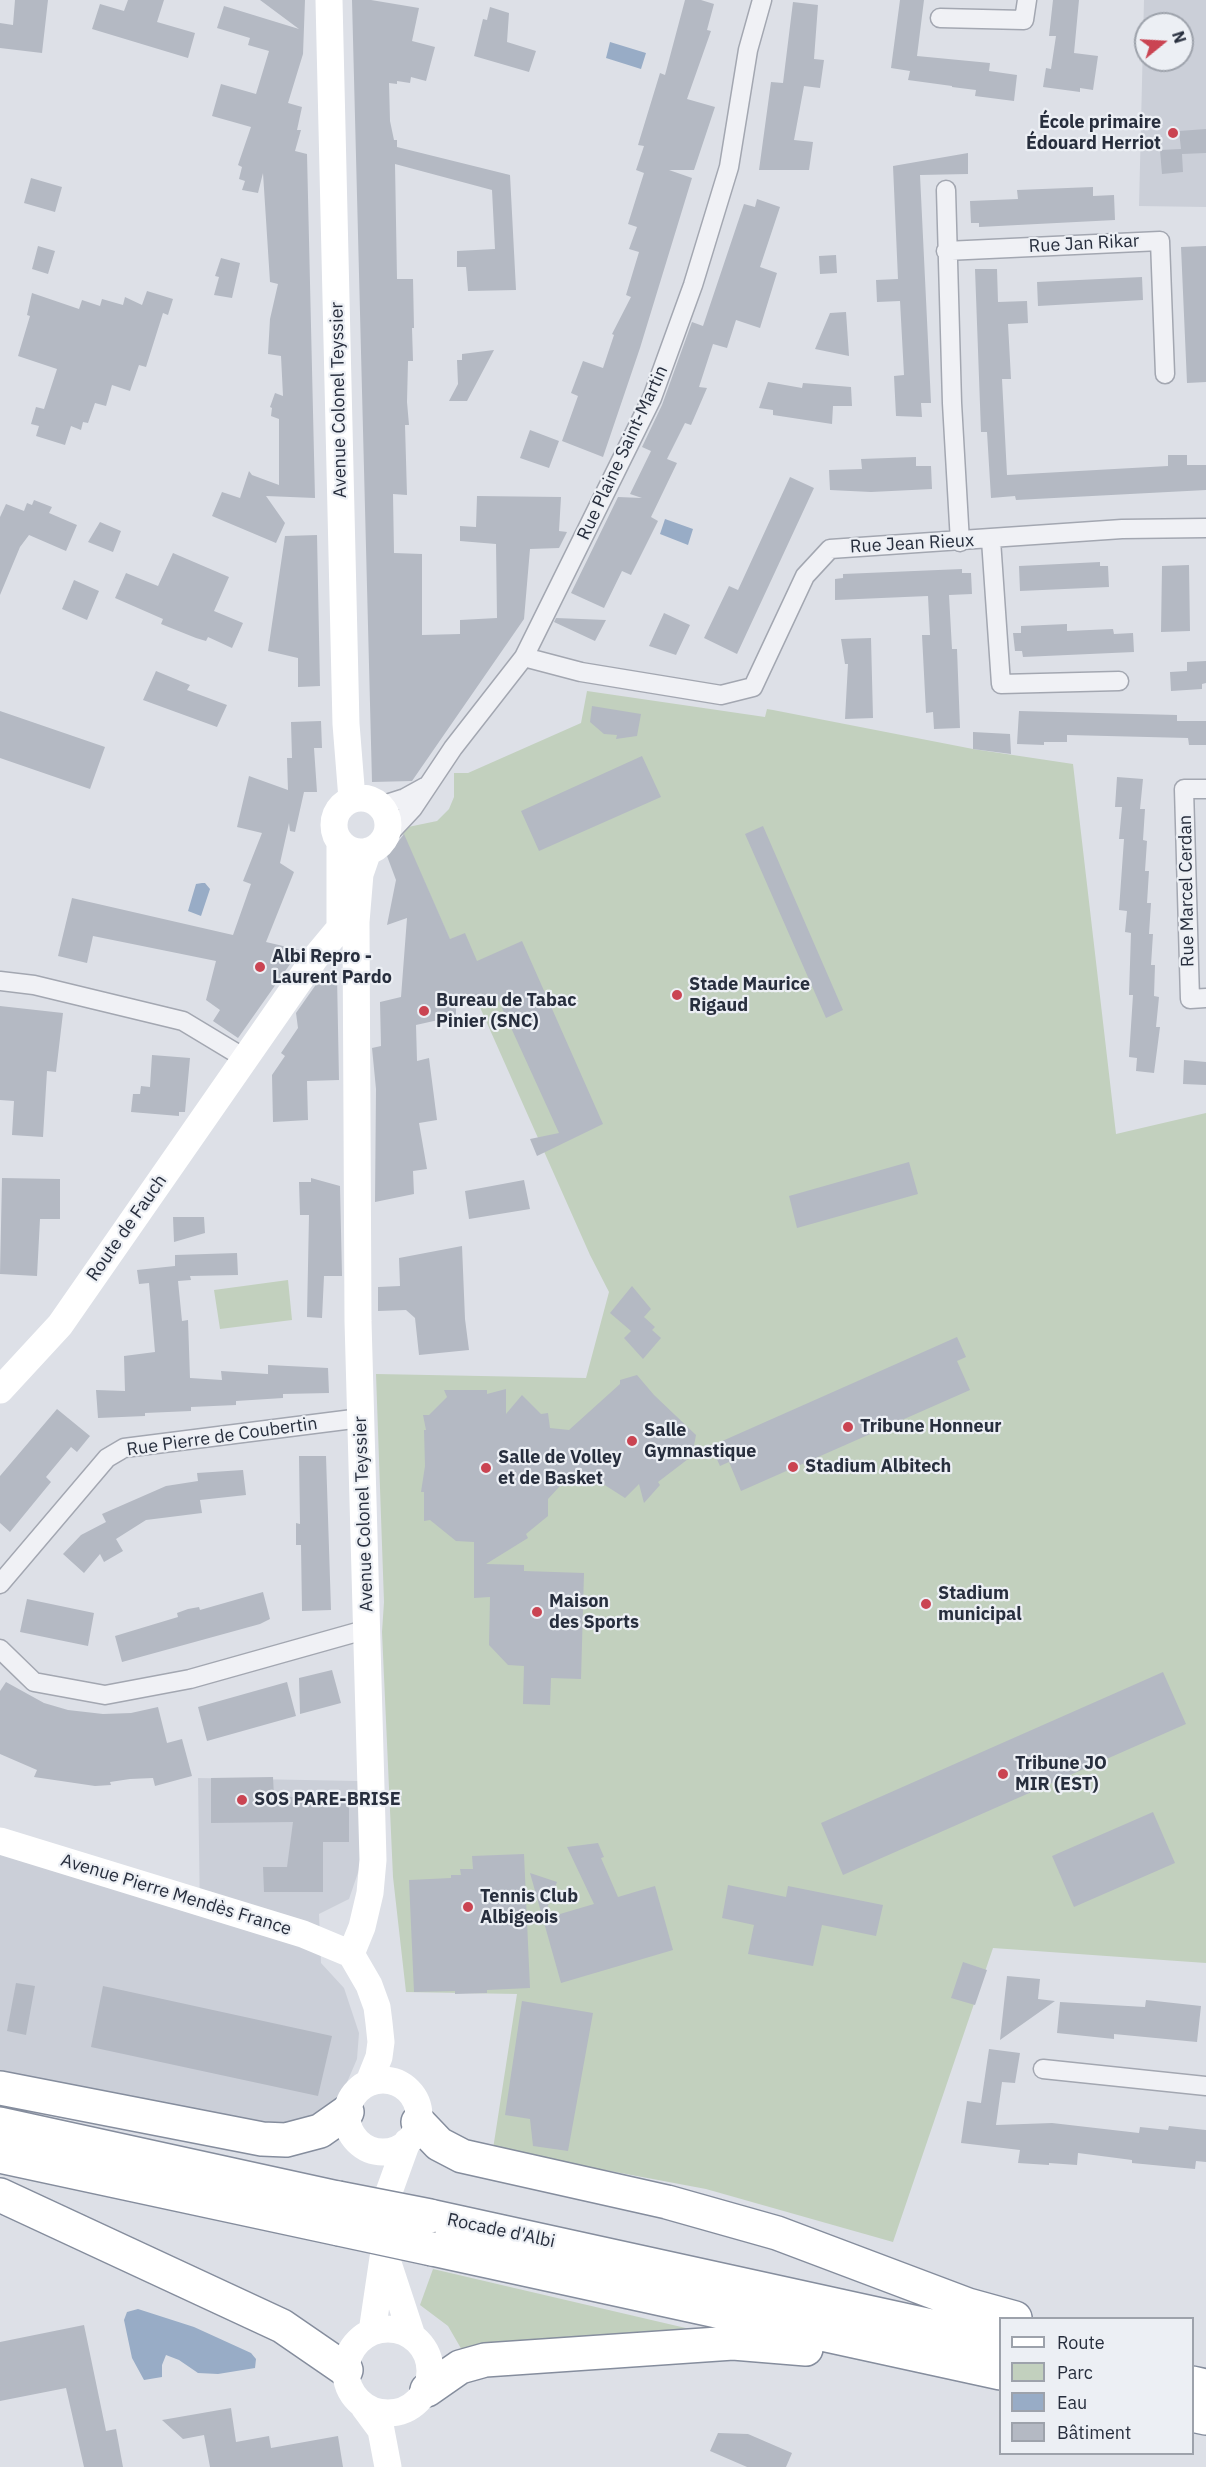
<!DOCTYPE html>
<meta charset="utf-8">
<style>
body{margin:0}
#map{position:relative;width:1206px;height:2467px;overflow:hidden;background:#dde0e7;font-family:"IBM Plex Sans",sans-serif}
canvas{display:block}
.legend{position:absolute;left:999px;top:2317px;width:195px;height:138px;box-sizing:border-box;background:#eceff4;border:2px solid #9da2ab;margin:0;padding:8px 10px;list-style:none;font-size:18px;color:#272e3d}
.legend li{display:flex;align-items:center;gap:12px;height:30px}
.legend b{width:30px;border:2px solid #9da2ab}
.north{position:absolute;left:1134px;top:12px;width:60px;height:60px;box-sizing:border-box;background:#eceff4;border:2px solid #9da2ab;border-radius:50%;rotate:72deg;font-size:16px;font-weight:700;line-height:24px;text-align:center;color:#272e3d}
.north::after{content:'';display:block;margin:auto;width:21px;height:27px;background:#ca4452;clip-path:polygon(50% 0,100% 100%,50% 72%,0 100%)}
</style>
<div id="map">
<canvas width="1206" height="2467"></canvas>
<ul class="legend">
<li><b style="height:8px;background:#fff"></b>Route</li>
<li><b style="height:16px;background:#c2d0be"></b>Parc</li>
<li><b style="height:16px;background:#98acc6"></b>Eau</li>
<li><b style="height:16px;background:#b4b9c3"></b>Bâtiment</li>
</ul>
<div class="north">N</div>
</div>
<script>
const ctx = document.querySelector('canvas').getContext('2d');
ctx.lineJoin = 'round';
function fill(path, color) { ctx.fillStyle = color; ctx.fill(path, 'evenodd'); }
const toPath = rows => new Path2D(rows.map(r => 'M' + r).join(''));
function trace(path, color, width, dash) { ctx.strokeStyle = color; ctx.lineWidth = width; ctx.lineCap = dash ? 'butt' : 'round'; ctx.setLineDash(dash || []); ctx.stroke(path); }
function drawText(font, color, halo, rows, align = 'center') {
  ctx.font = font + ' "IBM Plex Sans",sans-serif'; ctx.lineWidth = 4.5; ctx.setLineDash([]); ctx.textBaseline = 'middle'; ctx.strokeStyle = halo; ctx.fillStyle = color; for (const [text, x, y, turn = 0] of rows) {
    ctx.save(); ctx.translate(x, y); ctx.rotate((+turn || 0) * Math.PI / 180); ctx.textAlign = isNaN(turn) ? turn : align; if (halo) ctx.strokeText(text, 0, 0); ctx.fillText(text, 0, 0); ctx.restore();
  }
}
fill(toPath([
 [1144,0,1206,0,1206,207,1139,206],
 [1146,24,1182,24,1182,60,1146,60],
 [198,1778,358,1781,364,1855,349,1899,319,1914,321,1963,344,1988,359,2033,357,2059,345,2087,328,2113,303,2129,0,2071,0,1853,200,1915]
]), '#cbcfd8');
fill(toPath([
 [587,691,765,717,767,709,773,710,973,749,1073,764,1116,1134,1206,1113,1206,1963,993,1948,893,2242,706,2189,493,2149,517,1994,406,1992,393,1877,382,1632,384,1602,376,1374,586,1378,609,1292,590,1255,403,834,408,827,437,821,449,809,454,797,454,773,468,773,581,723],
 [288,1280,292,1320,220,1329,214,1290],
 [433,2269,690,2329,687,2336,466,2357,448,2326,420,2305]
]), '#c2d0be');
fill(toPath([
 [610,42,646,53,641,69,606,58],
 [665,519,693,529,688,545,660,534],
 [202,883,205,883,210,889,201,916,188,911,196,884],
 [138,2309,194,2327,251,2353,256,2359,255,2368,218,2374,198,2373,179,2360,166,2355,162,2365,162,2377,144,2380,132,2358,124,2320,127,2312]
]), '#98acc6');
fill(toPath([
 [15,0,48,0,42,53,0,48,0,23,13,25],
 [128,0,164,0,157,22,195,33,188,58,92,29,100,4,124,11],
 [260,0,305,0,303,54,288,103,302,107,297,130,301,130,295,151,307,154,315,498,266,496,285,523,276,543,212,516,222,492,240,498,249,471,252,475,279,485,279,419,271,416,272,408,270,407,275,393,283,396,281,356,268,354,270,319,278,284,270,282,263,173,258,193,242,190,245,181,239,179,242,167,238,165,251,127,212,116,221,84,256,94,269,51,248,45,250,38,217,28,224,6,299,29],
 [352,0,371,0,419,8,412,41,435,47,426,81,411,77,410,83,397,81,397,84,389,83,390,121,394,140,397,140,397,147,510,175,516,290,468,291,466,267,457,267,457,251,495,249,492,190,395,164,397,279,413,279,414,328,412,328,413,361,408,361,407,402,409,425,405,425,407,495,393,494,394,553,422,554,422,635,460,634,460,620,497,618,496,544,460,541,460,526,476,527,477,496,561,497,559,531,567,532,559,548,530,549,524,619,412,781,372,782],
 [685,0,701,0,714,4,707,30,711,31,687,99,715,107,694,170,669,170,692,178,640,348,603,457,562,441,578,396,571,393,583,361,603,368,614,335,612,334,631,297,626,295,639,252,629,249,637,227,628,224,644,173,636,170,644,146,638,145,660,73,665,75],
 [900,0,924,0,917,56,990,63,989,71,1017,75,1014,101,975,96,976,90,952,87,952,86,908,80,910,71,891,68],
 [1053,0,1079,0,1074,53,1098,56,1093,90,1080,88,1080,92,1043,87,1046,68,1051,69,1056,36,1049,36],
 [793,2,818,5,814,59,824,60,820,88,804,86,794,140,813,142,809,170,759,170,771,82,783,83],
 [490,7,509,13,507,42,536,51,529,72,474,56,483,19,487,20],
 [1206,129,1206,153,1182,154,1183,172,1162,174,1160,150,1181,149,1179,131],
 [968,153,968,174,920,175,931,403,921,403,922,417,896,416,894,376,904,375,900,301,877,302,876,280,898,279,893,166],
 [31,178,62,187,55,212,24,203],
 [1093,187,1093,196,1114,195,1115,220,979,227,979,223,971,223,970,201,1018,199,1017,190],
 [757,199,780,207,760,267,777,273,760,328,736,320,727,348,713,344,699,387,707,388,691,425,685,423,667,459,677,463,651,517,658,521,631,575,622,571,604,608,571,593,618,497,642,498,630,494,651,451,642,447,662,405,692,322,703,326,744,204,755,207],
 [38,246,55,251,48,274,32,269],
 [1206,246,1206,382,1187,383,1181,247],
 [836,255,837,273,820,274,819,256],
 [221,258,240,263,232,298,214,295,219,277,215,276],
 [975,269,997,269,998,302,1027,301,1028,323,1008,324,1011,379,1002,379,1007,475,1168,466,1168,455,1187,455,1187,465,1206,465,1206,490,1016,500,1015,496,991,498,987,432,981,432],
 [1142,277,1143,300,1038,306,1037,282],
 [147,291,173,299,168,315,163,313,146,367,139,365,130,391,112,385,106,406,95,403,88,423,83,422,81,430,71,426,65,445,36,436,39,426,31,424,36,407,44,409,57,369,18,356,30,316,27,315,32,293,79,309,82,300,100,306,102,299,123,305,125,297,142,305],
 [846,312,849,356,815,349,830,313],
 [494,350,467,401,449,401,458,384,457,360,462,360,462,354],
 [768,382,802,388,803,383,851,387,852,406,833,406,832,424,773,415,773,410,759,408],
 [530,430,559,441,549,468,520,458],
 [916,457,916,466,931,466,932,489,871,492,830,490,829,470,862,469,861,459],
 [790,477,814,488,737,654,704,638,729,586,738,590],
 [34,500,52,507,49,513,77,525,66,551,29,535,20,547,0,595,0,517,6,504,24,511,27,503,32,505],
 [100,522,121,531,113,552,88,542],
 [317,535,320,686,298,687,298,658,268,651,285,536],
 [173,553,229,577,214,611,243,623,232,648,208,637,206,641,196,638,161,624,163,619,115,598,126,573,158,586],
 [1100,562,1100,566,1108,566,1109,587,1020,591,1019,566],
 [1189,565,1190,631,1161,632,1162,566],
 [962,569,962,573,971,573,972,594,949,595,952,649,957,649,960,728,934,729,933,712,926,713,922,635,930,635,928,596,835,600,835,579,843,578,843,574],
 [74,580,99,591,87,620,62,609],
 [664,613,690,625,676,655,649,646],
 [556,618,606,620,595,641,554,622],
 [1067,624,1067,631,1113,629,1114,634,1133,633,1134,652,1023,657,1022,651,1015,651,1013,633,1021,633,1021,626],
 [871,638,873,718,845,719,848,664,845,664,841,639],
 [1206,661,1206,683,1202,684,1202,689,1171,691,1170,672,1187,671,1187,662],
 [156,671,190,685,187,690,227,705,217,727,143,700],
 [592,706,641,714,637,736,616,739,617,735,604,734,590,722],
 [0,711,105,747,90,789,0,758],
 [1019,711,1177,715,1177,721,1206,721,1206,745,1189,745,1188,738,1067,735,1067,742,1044,742,1044,745,1017,744],
 [321,721,322,748,314,748,317,792,304,792,295,832,290,831,289,823,280,863,294,872,266,942,300,950,238,1038,213,1021,220,1010,206,1000,216,961,93,936,87,963,58,956,72,898,233,935,251,884,243,881,262,833,237,827,249,776,288,790,287,758,292,758,291,722],
 [973,732,1010,734,1011,754,973,749],
 [642,756,661,797,539,851,521,811],
 [1117,777,1143,779,1140,809,1145,809,1143,840,1147,841,1145,871,1149,871,1147,903,1151,903,1149,934,1153,934,1151,965,1155,965,1154,996,1159,997,1156,1027,1160,1027,1154,1073,1136,1071,1137,1058,1129,1057,1133,995,1129,995,1131,933,1125,932,1127,911,1119,910,1124,839,1119,839,1122,807,1115,807],
 [763,826,843,1010,826,1018,745,834],
 [404,834,450,939,465,933,477,961,522,941,603,1124,537,1156,530,1139,559,1133,497,997,456,1006,456,1016,416,1025,417,1061,429,1058,437,1120,419,1123,427,1169,413,1171,414,1194,375,1202,376,1089,372,1048,381,1046,380,1002,401,997,407,918,387,925,396,880,387,856],
 [322,976,337,976,339,1080,307,1081,308,1120,273,1122,272,1075,285,1056,281,1053,298,1028,296,1013],
 [0,1006,63,1013,56,1072,47,1071,43,1137,12,1135,14,1101,0,1100],
 [152,1055,190,1058,185,1112,179,1112,179,1116,131,1112,133,1094,140,1094,141,1086,150,1087],
 [1184,1060,1206,1062,1206,1085,1183,1084],
 [909,1162,918,1194,797,1228,789,1196],
 [2,1178,60,1179,60,1219,40,1219,37,1276,0,1274],
 [311,1178,340,1186,342,1276,324,1276,322,1318,307,1317,309,1215,300,1215,299,1182,311,1182],
 [524,1180,530,1209,469,1219,465,1191],
 [173,1217,204,1217,205,1233,174,1242],
 [462,1246,465,1319,469,1350,419,1355,415,1318,406,1310,378,1311,378,1287,400,1286,399,1258],
 [237,1253,238,1275,190,1276,191,1280,178,1281,182,1321,188,1320,190,1378,222,1380,221,1371,268,1374,268,1365,328,1368,329,1393,283,1394,283,1398,236,1401,236,1405,191,1407,191,1411,145,1413,145,1416,98,1418,96,1390,125,1391,124,1356,155,1352,149,1283,139,1284,137,1270,175,1266,175,1255],
 [632,1286,651,1309,644,1317,655,1327,652,1330,661,1338,643,1359,624,1338,631,1331,610,1313],
 [957,1337,966,1357,957,1361,970,1390,741,1491,729,1462,720,1466,711,1446],
 [637,1375,654,1395,696,1435,692,1456,658,1482,660,1485,644,1503,639,1484,625,1498,589,1475,580,1484,560,1486,548,1499,548,1516,526,1534,528,1538,486,1564,524,1565,524,1571,584,1573,581,1679,551,1678,550,1705,523,1704,524,1666,508,1665,489,1645,490,1597,474,1598,474,1542,456,1541,430,1520,424,1521,424,1492,421,1492,425,1466,424,1430,426,1430,423,1415,429,1415,447,1397,444,1390,487,1390,487,1394,506,1389,506,1414,522,1395,541,1414,548,1413,550,1428,569,1430,620,1384,620,1380],
 [57,1409,90,1436,77,1452,71,1447,46,1477,51,1482,10,1532,0,1523,0,1476],
 [299,1456,326,1456,331,1610,302,1611,301,1545,296,1545,296,1523,300,1524],
 [243,1470,246,1495,200,1500,202,1513,146,1520,116,1539,123,1551,104,1562,100,1554,84,1573,63,1554,81,1535,106,1522,102,1514,166,1486,198,1481,197,1473],
 [263,1592,270,1619,260,1624,122,1662,115,1636,178,1617,177,1613,188,1609,199,1607,200,1610],
 [27,1599,94,1613,88,1646,20,1632],
 [332,1670,341,1703,300,1714,299,1678],
 [1163,1672,1186,1724,843,1875,821,1823],
 [6,1682,44,1703,68,1710,103,1714,131,1713,158,1707,167,1743,182,1739,192,1776,155,1786,153,1778,130,1779,110,1782,111,1785,95,1786,34,1777,37,1770,0,1754,0,1691],
 [287,1682,296,1716,207,1741,198,1707],
 [273,1777,274,1797,349,1797,349,1842,323,1842,323,1892,264,1892,263,1867,287,1867,293,1822,211,1823,211,1778],
 [1153,1812,1175,1863,1074,1907,1052,1856],
 [598,1843,604,1857,601,1858,618,1897,655,1886,673,1950,561,1983,543,1919,594,1904,567,1847],
 [524,1854,530,1988,487,1990,487,1993,455,1994,455,1991,414,1992,409,1880,451,1878,451,1875,461,1875,460,1869,473,1869,472,1856],
 [530,1873,557,1882,543,1919],
 [728,1885,786,1897,788,1886,883,1905,876,1936,822,1925,813,1966,748,1954,754,1925,722,1918],
 [963,1962,987,1970,975,2005,951,1998],
 [1007,1976,1040,1979,1038,1999,1055,2001,1000,2040],
 [16,1983,35,1986,26,2035,7,2031],
 [103,1986,332,2036,318,2096,91,2047],
 [1146,2000,1201,2006,1197,2042,1114,2034,1114,2039,1057,2033,1060,2002,1145,2007],
 [522,2001,593,2013,568,2151,533,2146,530,2119,505,2115],
 [989,2049,1020,2053,1015,2083,1002,2082,996,2125,1052,2123,1139,2133,1140,2127,1168,2130,1169,2126,1206,2130,1206,2162,1196,2161,1195,2169,1132,2163,1132,2160,1078,2153,1077,2165,1049,2163,1049,2165,1018,2163,1020,2150,961,2143,967,2101,981,2103],
 [84,2325,106,2431,116,2429,123,2467,84,2467,66,2388,0,2401,0,2342],
 [231,2408,236,2442,269,2436,271,2448,338,2436,343,2467,210,2467,204,2435,183,2439,162,2420],
 [718,2433,748,2434,792,2453,786,2467,747,2467,710,2451]
]), '#b4b9c3');
const street = toPath([
 [940,18,1024,20,1027,0],
 [946,190,952,403,960,542],
 [946,251,1160,241,1165,374],
 [991,540,1001,684,1119,681],
 [524,657,581,672,721,695,753,687,805,576,830,549,1122,529,1206,528],
 [1206,789,1184,789,1190,999,1206,998],
 [380,806,405,798,425,787],
 [384,839,413,808,453,748,524,657,652,398,693,285,729,167,748,50,762,0],
 [0,981,34,985,183,1021,246,1059],
 [0,1584,107,1458,124,1448,361,1418],
 [0,1649,34,1682,105,1695,190,1679,368,1629],
 [1043,2069,1206,2086]
]);
const highway = toPath([
 [0,2088,262,2139,286,2140,320,2131,347,2112],
 [418,2122,439,2144,462,2156,667,2202,777,2233,968,2305,1015,2318],
 [0,2124,338,2198],
 [0,2156,339,2229],
 [0,2195,282,2326,346,2370],
 [430,2216,1000,2341],
 [432,2249,1000,2373],
 [1192,2383,1206,2386],
 [427,2390,460,2367,485,2360,733,2343,806,2349],
 [1192,2415,1206,2418]
]);
trace(street, '#a3a7b1', 21);
trace(highway, '#858d9d', 36);
trace(street, '#f0f1f5', 18);
trace(toPath([
 [329,0,346,724,352,799],
 '334 825a27 27 0 1 1 54 0a27 27 0 1 1-54 0Z',
 [340,930,340,843],
 [0,1390,60,1325,315,958,340,928],
 [0,1841,303,1934,351,1954,369,1985,377,2007,379,2023,381,2042,379,2057,369,2082],
 [351,1954,362,1927,370,1893,373,1860,358,1321,356,922,360,874,368,851],
 '347 2116a36 36 0 1 1 72 0a36 36 0 1 1-72 0Z',
 [385,2203,407,2142],
 [384,2251,412,2336],
 '346 2371a42 42 0 1 1 84 0a42 42 0 1 1-84 0Z',
 [372,2332,383,2258],
 [364,2407,381,2430,388,2467]
]), '#fff', 27);
trace(highway, '#fff', 33);
const highwayBridge = toPath([
 [338,2198,430,2216],
 [339,2229,432,2249]
]);
trace(highwayBridge, '#858d9d', 36, []);
trace(highwayBridge, '#fff', 33);
for (const [x, y, r, color] of [
 [1173,133,6,"#ca4452"],
 [260,967,6,"#ca4452"],
 [677,995,6,"#ca4452"],
 [424,1011,6,"#ca4452"],
 [848,1427,6,"#ca4452"],
 [632,1441,6,"#ca4452"],
 [793,1467,6,"#ca4452"],
 [486,1468,6,"#ca4452"],
 [926,1604,6,"#ca4452"],
 [537,1612,6,"#ca4452"],
 [1003,1774,6,"#ca4452"],
 [242,1800,6,"#ca4452"],
 [468,1907,6,"#ca4452"]
]) { const dot = new Path2D(); dot.arc(x, y, r, 0, 2 * Math.PI); ctx.fillStyle = color; ctx.fill(dot); trace(dot, '#eceff4', 2); }
drawText('bold 18px', '#272e3d', '#eceff4', [
 ["École primaire",1161,123,"right"],
 ["Édouard Herriot",1161,144,"right"],
 ["Albi Repro -",272,957],
 ["Laurent Pardo",272,978],
 ["Stade Maurice",689,985],
 ["Rigaud",689,1006],
 ["Bureau de Tabac",436,1001],
 ["Pinier (SNC)",436,1022],
 ["Tribune Honneur",860,1427],
 ["Salle",644,1431],
 ["Gymnastique",644,1452],
 ["Salle de Volley",498,1458],
 ["et de Basket",498,1479],
 ["Stadium Albitech",805,1467],
 ["Stadium",938,1594],
 ["municipal",938,1615],
 ["Maison",549,1602],
 ["des Sports",549,1623],
 ["Tribune JO",1015,1764],
 ["MIR (EST)",1015,1785],
 ["SOS PARE-BRISE",254,1800],
 ["Tennis Club",480,1897],
 ["Albigeois",480,1918]
], 'left');
drawText('18px', '#272e3d', '#eceff4', [
 ["Rue Jan Rikar",1084,244,-3],
 ["Avenue Colonel Teyssier",339,400,-91],
 ["Rue Plaine Saint-Martin",623,453,-65],
 ["Rue Jean Rieux",912,544,-3],
 ["Rue Marcel Cerdan",1187,891,-91],
 ["Route de Fauch",127,1228,-55],
 ["Rue Pierre de Coubertin",222,1437,-8],
 ["Avenue Colonel Teyssier",364,1514,-92],
 ["Avenue Pierre Mendès France",176,1895,17],
 ["Rocade d'Albi",501,2231,12]
]);
</script>
